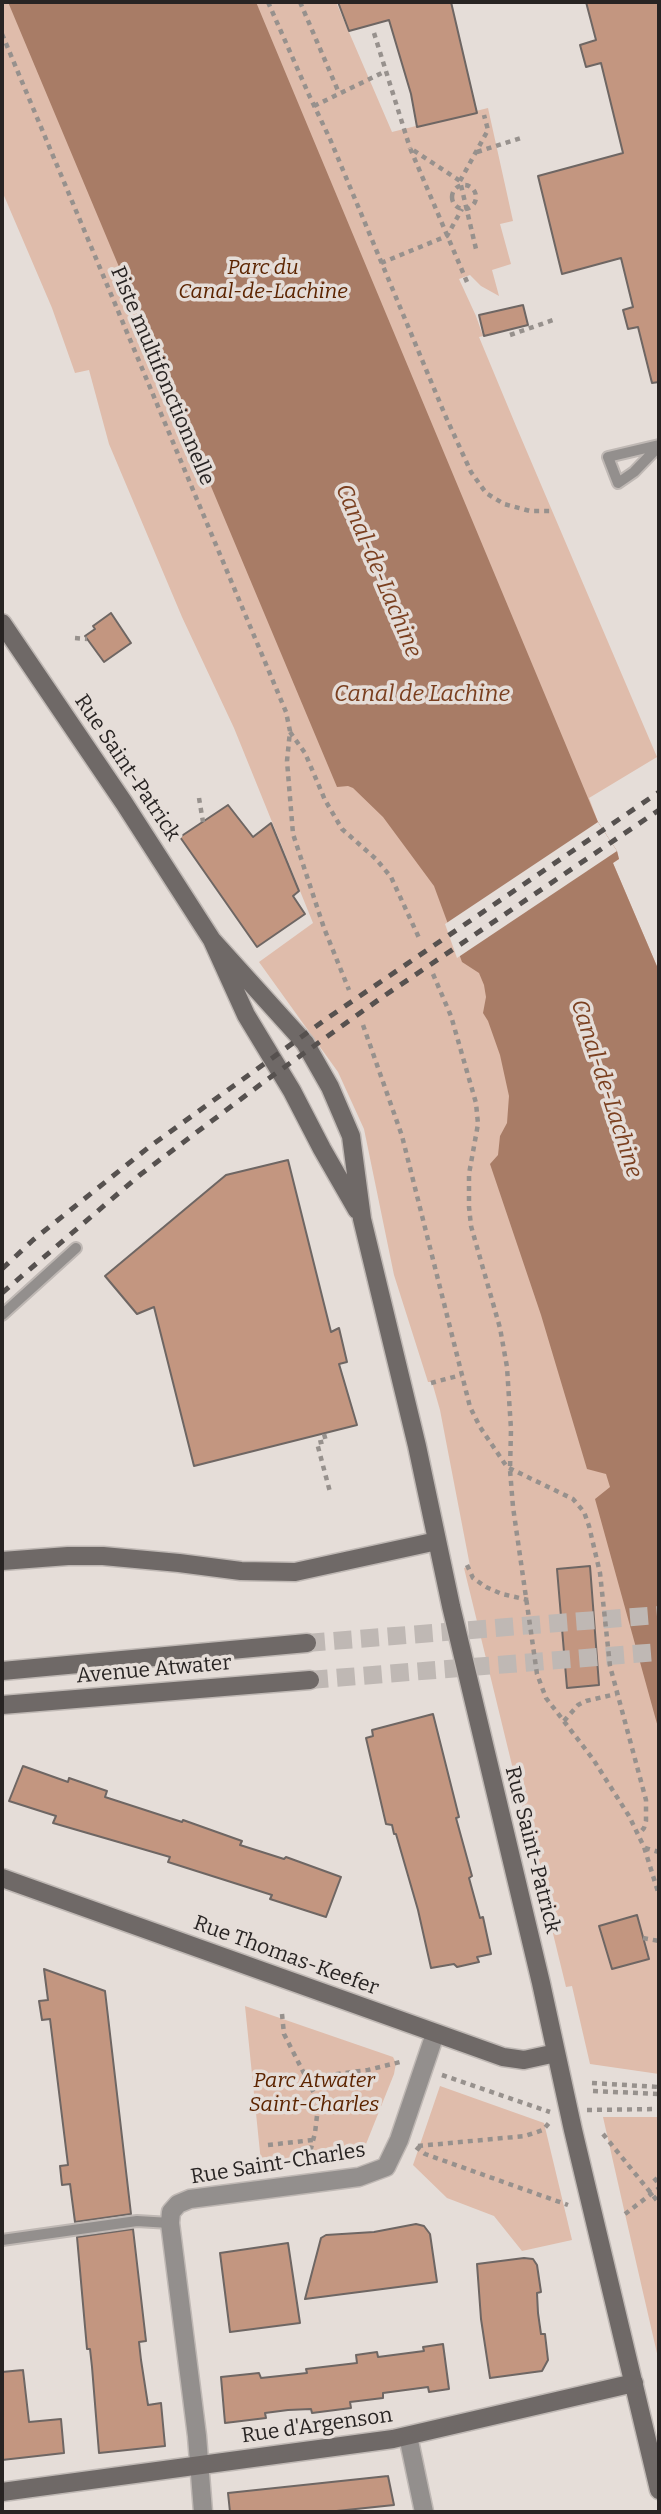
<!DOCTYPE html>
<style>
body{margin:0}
#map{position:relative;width:661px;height:2514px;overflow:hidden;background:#e5ddd8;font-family:Bitter,serif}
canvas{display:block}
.frame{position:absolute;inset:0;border:4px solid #282423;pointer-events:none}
</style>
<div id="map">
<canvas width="661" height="2514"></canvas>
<div class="frame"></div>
</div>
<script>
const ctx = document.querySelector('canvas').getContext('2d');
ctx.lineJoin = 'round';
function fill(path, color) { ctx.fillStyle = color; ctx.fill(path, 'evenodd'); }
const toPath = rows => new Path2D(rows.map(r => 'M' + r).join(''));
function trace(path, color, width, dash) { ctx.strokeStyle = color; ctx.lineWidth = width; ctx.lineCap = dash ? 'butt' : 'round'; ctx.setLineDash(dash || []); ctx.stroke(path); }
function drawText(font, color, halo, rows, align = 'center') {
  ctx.font = font + ' Bitter,serif'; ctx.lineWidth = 7; ctx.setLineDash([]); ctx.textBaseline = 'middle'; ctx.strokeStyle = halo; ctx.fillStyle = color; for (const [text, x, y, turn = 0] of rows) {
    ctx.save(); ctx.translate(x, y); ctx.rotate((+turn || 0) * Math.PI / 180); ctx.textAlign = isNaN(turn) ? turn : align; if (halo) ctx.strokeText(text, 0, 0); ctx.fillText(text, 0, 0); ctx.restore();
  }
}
fill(toPath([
 [2,2,336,2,392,132,488,108,513,221,500,224,511,264,492,270,499,296,481,286,470,275,459,279,476,316,483,336,479,337,516,426,657,757,589,798,598,822,617,851,619,859,613,863,659,971,659,2074,590,2064,572,1986,566,1987,464,1568,470,1566,440,1410,432,1382,428,1382,394,1275,364,1129,338,1072,259,962,313,923,234,728,182,617,109,444,89,370,75,373,52,308,2,191],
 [245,2006,393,2057,396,2063,394,2074,366,2144,351,2151,261,2162],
 [440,2086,544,2123,572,2240,522,2251,494,2216,447,2198,413,2165],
 [603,2117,659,2117,659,2362,625,2214]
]), '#dfbcab');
fill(toPath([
 [8,2,256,2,598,822,617,851,619,859,613,863,659,971,659,1731,595,1499,610,1487,606,1474,587,1469,541,1315,490,1164,498,1155,500,1136,507,1123,509,1096,500,1055,488,1021,483,1013,486,997,484,985,479,973,462,962,434,886,383,817,353,788,348,786,337,787]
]), '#a87c66');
fill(toPath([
 [598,822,617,851,457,958,445,924]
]), '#e5ddd8');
const building = toPath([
 [338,2,451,2,477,113,417,127,411,94,389,20,349,31,338,2],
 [586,2,659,2,659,382,652,383,638,327,628,329,623,310,633,307,621,258,562,274,538,176,623,153,601,63,586,67,580,45,596,40,586,2],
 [523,305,528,325,484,336,479,315,523,305],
 [111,613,131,643,104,662,85,636,95,629,93,626,111,613],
 [228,805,253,837,271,823,299,891,293,896,305,914,257,947,180,837,228,805],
 [288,1160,331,1332,339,1328,347,1362,339,1364,357,1425,194,1466,154,1307,137,1314,105,1276,226,1175,288,1160],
 [590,1566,599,1685,567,1688,557,1569,590,1566],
 [433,1714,459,1817,456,1818,472,1876,469,1878,480,1918,483,1917,491,1954,477,1957,479,1962,457,1967,454,1964,431,1968,418,1910,396,1834,394,1834,392,1825,386,1824,366,1738,373,1736,372,1730,433,1714],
 [23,1766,68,1782,69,1778,107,1791,105,1797,182,1822,183,1820,242,1841,240,1845,284,1859,286,1857,341,1877,326,1917,270,1899,272,1895,168,1862,170,1857,53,1823,56,1816,9,1801,23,1766],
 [637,1915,649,1959,612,1969,599,1926,637,1915],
 [44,1969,105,1991,131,2214,75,2222,70,2184,62,2185,60,2166,68,2165,50,2019,42,2020,39,2001,48,2000,44,1969],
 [416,2224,424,2226,430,2234,437,2282,305,2299,321,2238,326,2235,374,2232,416,2224],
 [133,2229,146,2341,139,2342,141,2360,148,2405,161,2403,165,2446,99,2453,92,2367,90,2349,87,2349,77,2237,133,2229],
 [288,2243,300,2323,230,2332,220,2253,288,2243],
 [524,2258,533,2259,537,2265,541,2292,537,2293,538,2313,541,2334,545,2334,548,2360,542,2371,490,2378,481,2319,477,2264,524,2258],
 [443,2344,449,2389,429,2392,428,2387,383,2393,383,2398,350,2402,351,2408,312,2413,311,2409,288,2410,265,2413,266,2418,225,2423,221,2377,259,2373,261,2378,307,2373,306,2369,357,2363,356,2355,377,2352,378,2357,424,2351,423,2347,443,2344],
 [23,2370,29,2422,61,2419,64,2453,2,2460,2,2372,23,2370],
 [388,2476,394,2505,327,2512,230,2512,228,2493,388,2476]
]);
fill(building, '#c39680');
trace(building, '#6e6663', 2);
trace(toPath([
 [307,1643,659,1615],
 [310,1680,659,1652]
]), '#bfb8b4', 18, [18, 9]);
const lane = toPath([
 [659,445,608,457,618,483,634,472,659,446],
 [2,1315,76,1248],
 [2,2240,137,2221,170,2223]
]);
const street = toPath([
 [408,2436,424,2512],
 [203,2512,197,2436,170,2223,171,2212,178,2204,190,2199,359,2177,386,2167,399,2140,435,2034]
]);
const secondary = toPath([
 [2,623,124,803,212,940,246,1015,292,1091,322,1149,357,1210],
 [212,940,305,1043,330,1087,351,1136,362,1219,417,1446,451,1606,541,1983,573,2130,659,2490],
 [2,1561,68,1556,103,1556,179,1563,241,1571,295,1572,437,1541],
 [2,1671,307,1643],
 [2,1705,310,1680],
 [2,1878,503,2057,524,2060,556,2053],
 [2,2492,393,2439,634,2383]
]);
trace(lane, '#bfb8b4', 14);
trace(street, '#bfb8b4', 21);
trace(secondary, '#bfb8b4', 21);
trace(toPath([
 [268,2,309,95,330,139,445,415,471,472,486,493,504,504,530,511,552,511],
 [300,2,339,93],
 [374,33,410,148],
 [2,34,286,712,290,731,287,761,293,834,324,928,349,990],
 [314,106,386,71],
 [477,152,521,138],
 [460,181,488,130,484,115],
 '452 197a12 12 0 1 1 24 0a12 12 0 1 1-24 0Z',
 [381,263,447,236,462,209],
 [467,282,410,148,460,181,476,249],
 [510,335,556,319],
 [75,638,87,639],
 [290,732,305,753,325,800,342,829,376,859,391,877,420,940],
 [199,798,203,822],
 [433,974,451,1016,476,1103,478,1124,469,1174,469,1207,471,1226,500,1328,507,1367,511,1429,510,1470,513,1507,537,1674,546,1698,593,1759,629,1816,644,1847,659,1895],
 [363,1025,402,1136,470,1407,480,1427,507,1467,573,1499,584,1512,589,1526,600,1573,610,1666,646,1800,646,1821,644,1828,639,1834],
 [431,1383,461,1375],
 [324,1434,326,1441,317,1443,330,1492],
 [467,1565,473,1578,486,1587,502,1594,528,1600],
 [564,1721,578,1705,586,1701,616,1694],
 [645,1848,659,1852],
 [643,1938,659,1941],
 [282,2014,284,2034,315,2095,318,2107,315,2133,308,2160],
 [442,2075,550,2112],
 [306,2078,368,2070,400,2062],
 [592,2083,659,2087],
 [593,2091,659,2094],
 [587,2110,659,2109],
 [603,2134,659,2203],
 [268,2145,313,2140],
 [418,2146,525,2136,543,2130,549,2123],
 [416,2147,425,2154,568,2205],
 [654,2178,659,2184],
 [625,2214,659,2188]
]), '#97918d', 4.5, [5, 5]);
trace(lane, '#938f8d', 10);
trace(street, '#938f8d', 18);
trace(secondary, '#6f6967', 18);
trace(toPath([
 [2,1269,33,1240,149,1147,329,1017,659,792],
 [2,1293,141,1174,261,1084,381,998,659,810]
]), '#56514f', 5, [9, 9]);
drawText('italic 21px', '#5c2400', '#e5ddd8', [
 ["Parc du",263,268],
 ["Canal-de-Lachine",263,292],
 ["Parc Atwater",314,2081],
 ["Saint-Charles",314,2105]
]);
drawText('21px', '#282423', '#e5ddd8', [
 ["Piste multifonctionnelle",162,376,67],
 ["Rue Saint-Patrick",127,768,56],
 ["Avenue Atwater",154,1670,-5],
 ["Rue Saint-Patrick",532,1850,76],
 ["Rue Thomas-Keefer",286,1956,20],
 ["Rue Saint-Charles",278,2164,-9],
 ["Rue d'Argenson",317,2426,-8]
]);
drawText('italic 23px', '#7a3f1f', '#e5ddd8', [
 ["Canal-de-Lachine",378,571,67],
 ["Canal de Lachine",422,695],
 ["Canal-de-Lachine",606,1089,72]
]);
</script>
